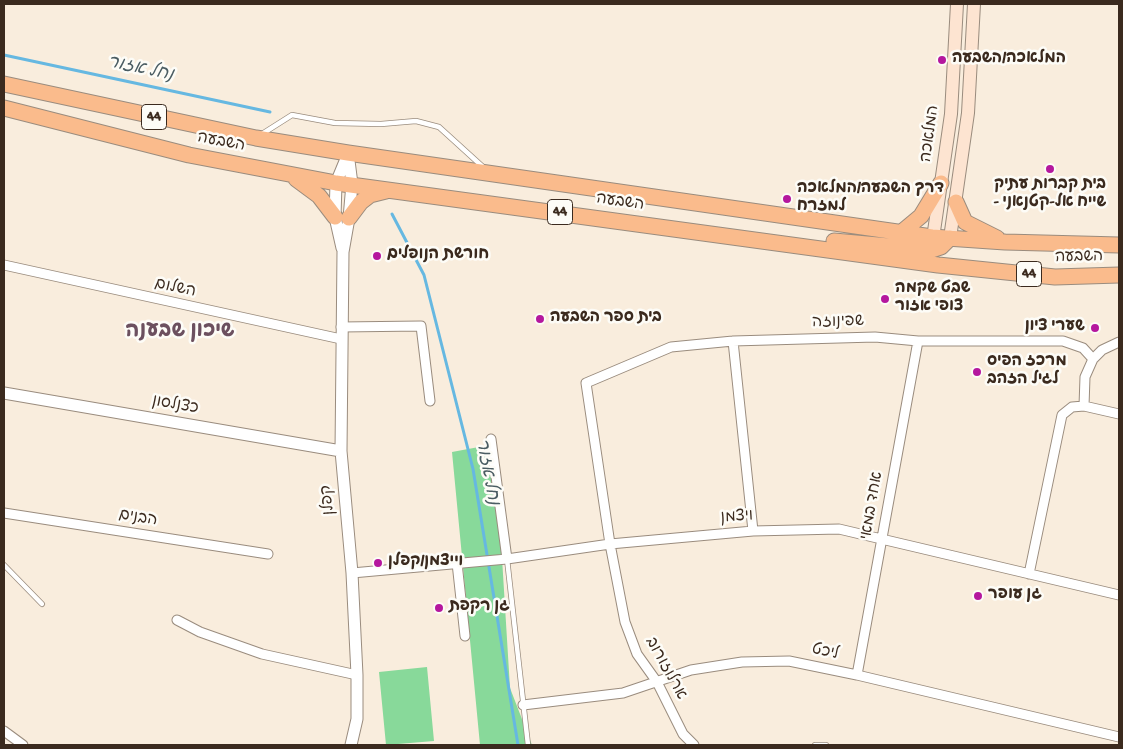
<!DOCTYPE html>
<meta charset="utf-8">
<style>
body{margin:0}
#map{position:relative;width:1123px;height:749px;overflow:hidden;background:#f9eddd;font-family:"Gochi Hand",sans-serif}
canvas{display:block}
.frame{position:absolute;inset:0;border:5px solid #3b2a1e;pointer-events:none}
</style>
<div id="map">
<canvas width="1123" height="749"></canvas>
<div class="frame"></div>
</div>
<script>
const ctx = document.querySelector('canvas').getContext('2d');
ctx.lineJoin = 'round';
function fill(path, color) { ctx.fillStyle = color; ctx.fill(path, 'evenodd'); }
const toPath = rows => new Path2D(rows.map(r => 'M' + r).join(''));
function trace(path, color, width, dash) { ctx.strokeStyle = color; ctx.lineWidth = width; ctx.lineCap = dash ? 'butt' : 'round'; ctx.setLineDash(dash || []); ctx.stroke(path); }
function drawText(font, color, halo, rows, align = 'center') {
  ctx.font = font + ' "Gochi Hand","Playpen Sans Hebrew",sans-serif'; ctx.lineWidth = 5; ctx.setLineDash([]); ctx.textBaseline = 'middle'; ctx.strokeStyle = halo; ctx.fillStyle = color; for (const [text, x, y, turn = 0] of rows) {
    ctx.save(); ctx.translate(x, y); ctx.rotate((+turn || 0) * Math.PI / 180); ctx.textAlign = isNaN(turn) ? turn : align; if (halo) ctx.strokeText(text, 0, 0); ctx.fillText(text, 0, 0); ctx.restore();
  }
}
fill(toPath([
 [495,444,510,688,532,745,480,745,452,452],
 [427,667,434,741,386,745,379,672]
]), '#88d99a');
trace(toPath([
 [4,55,270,112],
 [392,214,424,275,473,469,518,745]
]), '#66b8e1', 3);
const service = toPath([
 [262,134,292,115,335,123,381,124,416,121,439,127,483,167],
 [507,559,528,745],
 [4,565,42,604],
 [815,745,826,745]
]);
const minor = toPath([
 [4,265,341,339],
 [341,327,421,326,430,401],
 [733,341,753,531],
 [1093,359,1102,350,1119,342],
 [491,439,507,559],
 [4,513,268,554],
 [457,563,465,636],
 [352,573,507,559,610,544,753,531,839,529,1119,595],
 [1029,574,1062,415,1072,407,1084,406,1119,414],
 [177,620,200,632,262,654,357,675],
 [857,675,918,341],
 [523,705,623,693,691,670,742,662,789,661,857,675,1119,737],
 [4,731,23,745],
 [694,745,683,734,657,682,637,654,625,622,610,544,586,383,671,347,733,341,875,337,918,341,1063,341,1083,348,1093,359,1085,377,1084,406]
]);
const tertiary = toPath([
 [348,153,352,184,349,218,343,252,341,451,352,573,357,675,357,719,351,745],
 [342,248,335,217,336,183,348,154],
 [4,393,341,451]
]);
const secondary = toPath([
 [950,238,968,113,974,4],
 [932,245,951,114,957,4]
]);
const trunk = toPath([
 [4,84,256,138,348,153,932,237,1005,242,1119,245],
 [4,108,189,155,336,183,938,265,1055,277,1119,275],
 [296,179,319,196,335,217],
 [956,202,965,222,997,238],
 [349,218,361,202,370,195,386,191],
 [903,231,921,216,941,183],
 [834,241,932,250,941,247,950,238]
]);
trace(service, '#9a8c7e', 6);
trace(minor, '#9a8c7e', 11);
trace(tertiary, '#9a8c7e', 13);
trace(secondary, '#9a8c7e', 14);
trace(trunk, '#9a8c7e', 17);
trace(service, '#fff', 4.5);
trace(minor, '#fff', 9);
trace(tertiary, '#fff', 11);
trace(secondary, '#fde4d1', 12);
trace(trunk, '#fabb8c', 15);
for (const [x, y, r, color] of [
 [942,60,5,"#b5179e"],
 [1050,169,5,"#b5179e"],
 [787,199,5,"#b5179e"],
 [377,256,5,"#b5179e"],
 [885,299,5,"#b5179e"],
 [540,319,5,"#b5179e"],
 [1095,328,5,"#b5179e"],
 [977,372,5,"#b5179e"],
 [378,563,5,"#b5179e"],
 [978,596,5,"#b5179e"],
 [439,608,5,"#b5179e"]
]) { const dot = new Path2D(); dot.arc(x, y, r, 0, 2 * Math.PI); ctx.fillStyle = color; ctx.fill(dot); trace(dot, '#fdfcf7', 2); }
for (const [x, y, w] of [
 [154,117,25],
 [560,212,25],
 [1029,274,25]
]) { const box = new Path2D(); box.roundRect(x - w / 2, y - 12.5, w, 25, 4); ctx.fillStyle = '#fdfcf7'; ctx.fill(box); trace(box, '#3b2a1e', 1); }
drawText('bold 15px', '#3b2a1e', null, [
 ["44",154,117],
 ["44",560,212],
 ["44",1029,274]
]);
drawText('bold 16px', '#3b2a1e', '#fdfcf7', [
 ["המלאכה/השבעה",952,60],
 ["בית קברות עתיק",1050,186,"center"],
 ["- שייח אל-קטנאני",1050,204,"center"],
 ["דרך השבעה/המלאכה",797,190],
 ["למזרח",797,208],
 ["חורשת הנופלים",387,256],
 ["שבט שקמה",895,290],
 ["צופי אזור",895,308],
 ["בית ספר השבעה",550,319],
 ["שערי ציון",1085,328,"right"],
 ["מרכז הפיס",987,363],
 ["לגיל הזהב",987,381],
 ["וייצמן/קפלן",388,563],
 ["גן עופר",988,596],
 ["גן רקפת",449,608]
], 'left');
drawText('16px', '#3b2a1e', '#fdfcf7', [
 ["המלאכה",931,134,-82],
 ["השבעה",221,143,11],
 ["השבעה",620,203,8],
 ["השבעה",1079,258,-1],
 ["השלום",175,289,12],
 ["שפינוזה",838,323,-2],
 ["כצנלסון",175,406,10],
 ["קפלן",329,500,-95],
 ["אחד במאי",873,506,-80],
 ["ויצמן",737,518,-4],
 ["הבנים",138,519,9],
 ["ליכט",825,653,11],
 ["ארלוזורוב",665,669,61]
]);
drawText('italic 18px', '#4a5c62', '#fdfcf7', [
 ["נחל אזור",140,70,12],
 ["נחל אזור",486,472,79]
]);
drawText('bold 21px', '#6c505f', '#fdfcf7', [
 ["שיכון שבענה",180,333]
]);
</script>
